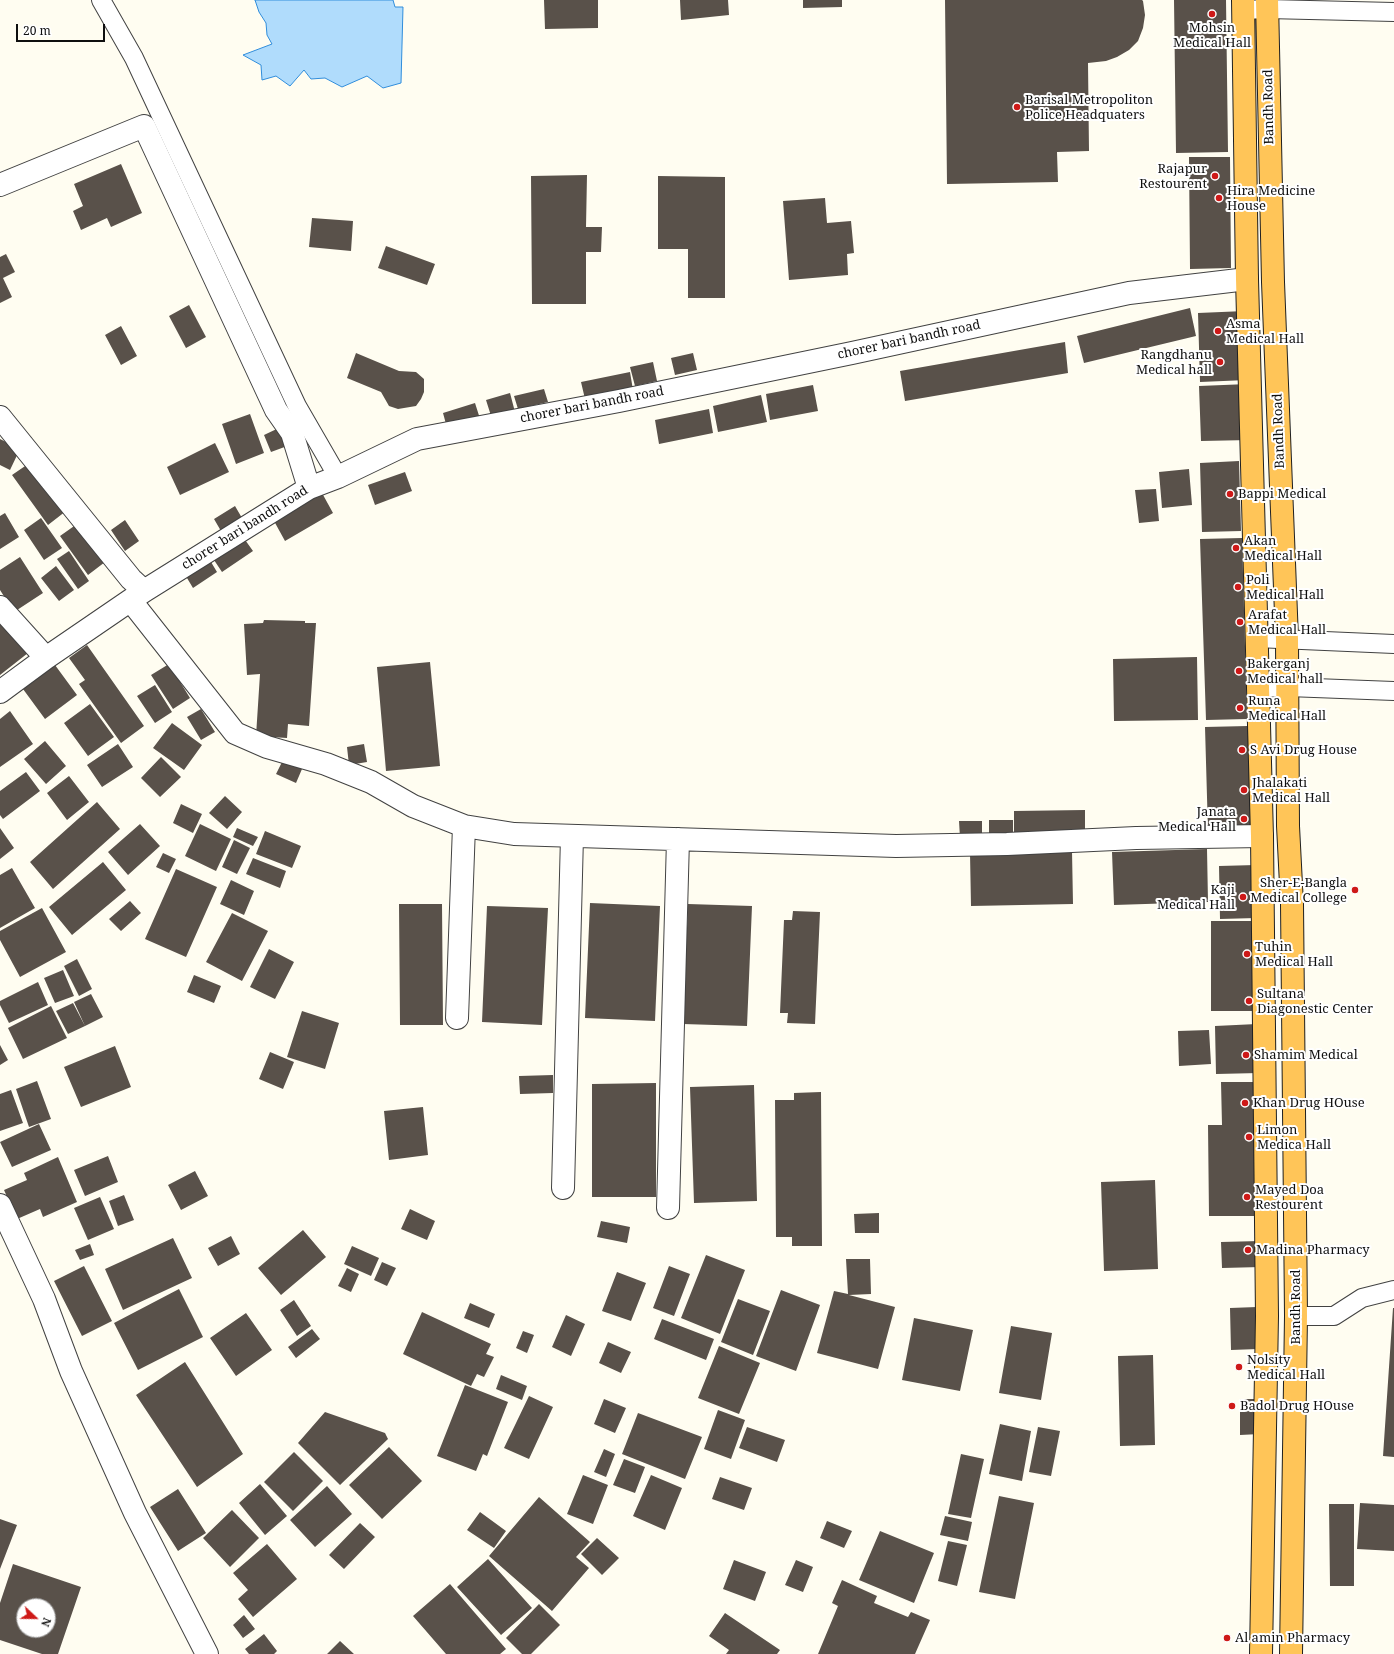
<!DOCTYPE html>
<style>
body{margin:0}
#map{position:relative;width:1394px;height:1654px;overflow:hidden;background:#fffdf1;font-family:"Noto Serif",serif}
canvas{display:block}
.north{position:absolute;left:16px;top:1598px;width:40px;height:40px;box-sizing:border-box;background:#fff;border:1px solid #9f9f9f;border-radius:50%;rotate:112deg;font-size:11px;font-weight:700;line-height:16px;text-align:center;color:#0f0f0f}
.north::after{content:'';display:block;margin:auto;width:14px;height:18px;background:#ce1918;clip-path:polygon(50% 0,100% 100%,50% 72%,0 100%)}
.scale{position:absolute;left:16px;top:24px;width:89px;height:18px;box-sizing:border-box;border:2px solid #0f0f0f;border-top:0;padding-left:5px;font-size:12px;line-height:14px;white-space:nowrap;color:#0f0f0f;-webkit-text-stroke:3px #fff;paint-order:stroke}
</style>
<div id="map">
<canvas width="1394" height="1654"></canvas>
<div class="north">N</div>
<div class="scale">20 m</div>
</div>
<script>
const ctx = document.querySelector('canvas').getContext('2d');
ctx.lineJoin = 'round';
function fill(path, color) { ctx.fillStyle = color; ctx.fill(path, 'evenodd'); }
const toPath = rows => new Path2D(rows.map(r => 'M' + r).join(''));
function trace(path, color, width, dash) { ctx.strokeStyle = color; ctx.lineWidth = width; ctx.lineCap = dash ? 'butt' : 'round'; ctx.setLineDash(dash || []); ctx.stroke(path); }
function drawText(font, color, halo, rows, align = 'center') {
  ctx.font = font + ' "Noto Serif",serif'; ctx.lineWidth = 4; ctx.setLineDash([]); ctx.textBaseline = 'middle'; ctx.strokeStyle = halo; ctx.fillStyle = color; for (const [text, x, y, turn = 0] of rows) {
    ctx.save(); ctx.translate(x, y); ctx.rotate((+turn || 0) * Math.PI / 180); ctx.textAlign = isNaN(turn) ? turn : align; if (halo) ctx.strokeText(text, 0, 0); ctx.fillText(text, 0, 0); ctx.restore();
  }
}
const water = toPath([
 [255,0,393,0,395,7,403,7,401,83,383,88,367,76,342,87,325,78,311,79,304,70,290,86,276,76,262,80,261,65,243,55,272,44,267,35,266,23,259,12,255,0]
]);
fill(water, '#b0dcfc');
trace(water, '#308ddb', 1);
fill(toPath([
 [544,0,598,0,598,28,545,29],
 [680,0,728,0,729,15,681,20],
 [803,0,842,0,842,7,803,8],
 [945,0,1142,0,1143,1,1145,15,1143,28,1138,41,1129,50,1117,57,1106,61,1088,63,1089,151,1057,152,1058,182,947,184],
 [1174,0,1226,0,1228,152,1176,153],
 [1189,157,1230,157,1231,268,1190,269],
 [121,164,142,213,111,227,107,218,81,230,73,211,83,206,74,184],
 [587,175,586,227,602,227,601,252,586,252,586,304,532,304,531,176],
 [658,176,725,177,725,298,688,298,688,249,658,249],
 [825,198,827,223,851,221,854,253,847,254,848,275,789,280,783,201],
 [312,218,353,221,351,251,309,247],
 [386,246,435,264,427,285,378,268],
 [6,254,15,272,3,278,12,297,0,303,0,257],
 [189,305,206,337,186,348,169,316],
 [1190,308,1196,336,1084,363,1077,336],
 [1245,311,1247,380,1200,382,1198,313],
 [121,326,137,356,121,365,105,335],
 [1065,342,1068,373,905,401,900,371],
 [356,353,399,371,416,372,424,379,424,392,421,399,416,406,398,409,389,406,381,392,347,378],
 [693,353,697,370,675,375,671,358],
 [653,362,657,381,635,386,630,367],
 [630,372,633,390,585,399,581,382],
 [1248,384,1250,440,1201,441,1199,386],
 [813,385,818,411,770,420,766,394],
 [544,389,548,402,518,409,514,396],
 [510,393,515,412,492,419,486,400],
 [761,395,767,422,718,432,713,406],
 [475,403,482,425,449,435,443,413],
 [709,409,713,433,659,444,655,420],
 [250,414,264,453,236,464,222,424],
 [283,426,290,445,271,452,264,435],
 [0,439,20,449,10,470,0,465],
 [215,443,229,472,180,495,167,467],
 [1239,461,1241,531,1202,532,1200,463],
 [31,462,66,511,48,525,12,475],
 [1189,469,1192,505,1162,508,1159,472],
 [405,472,412,491,375,505,368,485],
 [1156,489,1159,521,1139,523,1135,490],
 [322,493,333,513,285,541,274,521],
 [235,506,242,518,221,531,214,519],
 [5,513,19,537,0,549,0,516],
 [41,518,62,548,44,560,24,530],
 [125,520,139,541,125,551,111,530],
 [77,524,105,562,88,575,60,536],
 [243,537,253,551,222,572,212,557],
 [1242,538,1247,719,1206,720,1200,539],
 [69,551,89,581,78,589,57,559],
 [20,557,43,593,14,612,0,590,0,570],
 [208,557,217,572,193,588,184,573],
 [56,566,74,590,59,601,41,578],
 [264,620,305,621,305,623,316,623,309,726,288,724,287,738,256,736,260,674,247,675,244,624,263,623],
 [4,621,28,653,0,675,0,624],
 [87,645,144,726,121,743,79,684,85,680,69,658],
 [1197,657,1198,720,1114,721,1113,659],
 [430,662,440,766,386,771,377,667],
 [169,664,190,698,173,709,151,675],
 [55,665,77,695,45,719,23,689],
 [155,685,172,712,155,723,137,696],
 [90,704,114,737,88,756,64,723],
 [201,709,215,732,201,740,187,717],
 [10,711,33,744,0,767,0,719],
 [172,723,202,745,184,770,153,748],
 [1248,726,1251,831,1208,832,1205,727],
 [45,741,66,766,46,784,24,759],
 [118,744,133,767,102,787,87,765],
 [364,744,367,762,349,765,347,747],
 [161,757,181,777,160,797,141,778],
 [283,760,302,769,296,783,276,774],
 [26,772,40,791,3,819,0,815,0,791],
 [69,776,89,802,67,820,47,793],
 [225,796,242,812,227,829,209,813],
 [97,802,120,829,53,889,30,862],
 [181,804,202,814,193,833,173,823],
 [1085,810,1085,836,1014,837,1014,811],
 [989,820,1013,820,1013,835,989,835],
 [959,821,982,821,982,837,960,838],
 [140,824,160,846,128,875,108,852],
 [200,824,231,839,216,871,185,856],
 [0,828,14,848,0,859],
 [237,828,258,837,253,846,233,837],
 [265,831,301,846,292,868,256,854],
 [234,840,250,848,237,874,222,867],
 [1207,849,1208,902,1114,905,1112,852],
 [1072,851,1073,904,971,906,970,853],
 [163,853,176,859,169,873,156,867],
 [253,858,286,871,280,888,246,874],
 [103,862,126,890,72,935,49,907],
 [1256,865,1256,918,1220,919,1219,866],
 [12,868,35,908,0,928,0,875],
 [176,869,217,887,186,957,145,939],
 [231,880,254,891,244,915,220,904],
 [130,901,141,913,121,931,109,919],
 [590,903,660,906,655,1021,585,1018],
 [399,904,442,904,443,1025,400,1025],
 [688,904,752,906,747,1026,683,1024],
 [487,906,548,908,542,1025,482,1022],
 [42,908,66,952,20,977,0,940,0,931],
 [793,911,820,912,815,1024,787,1023,788,1013,780,1013,784,920,792,920],
 [232,913,268,931,242,981,206,962],
 [1211,921,1257,921,1257,1011,1211,1011],
 [269,949,294,962,275,999,250,987],
 [77,959,92,989,79,996,64,966],
 [63,970,74,996,55,1003,44,978],
 [194,975,221,986,214,1003,187,992],
 [38,982,48,1005,9,1023,0,1005,0,1001],
 [91,994,103,1017,85,1026,74,1002],
 [73,1003,85,1026,68,1034,56,1011],
 [51,1006,67,1038,23,1059,8,1028],
 [302,1011,339,1023,325,1069,287,1057],
 [1257,1024,1259,1073,1216,1074,1215,1026],
 [1209,1030,1211,1064,1179,1066,1178,1031],
 [0,1045,8,1060,0,1065],
 [115,1046,131,1087,81,1107,64,1067],
 [270,1052,294,1062,283,1089,259,1079],
 [553,1075,553,1093,520,1094,519,1076],
 [37,1081,51,1119,29,1127,16,1089],
 [1221,1082,1254,1082,1255,1216,1209,1216,1208,1125,1222,1125],
 [656,1083,656,1197,592,1197,592,1084],
 [754,1085,757,1201,694,1203,690,1087],
 [11,1090,23,1123,0,1131,0,1094],
 [821,1092,822,1246,792,1246,792,1237,776,1237,775,1100,794,1100,794,1093],
 [423,1107,428,1155,389,1160,384,1111],
 [39,1124,51,1150,12,1167,0,1142],
 [108,1156,118,1182,85,1196,74,1170],
 [58,1157,77,1202,43,1217,40,1209,17,1219,4,1190,27,1180,24,1173],
 [195,1171,208,1196,181,1210,168,1185],
 [1155,1180,1158,1269,1104,1271,1101,1182],
 [124,1195,134,1220,118,1226,109,1201],
 [100,1197,114,1229,88,1240,74,1208],
 [410,1209,435,1221,427,1240,401,1229],
 [879,1213,879,1233,855,1233,854,1214],
 [601,1221,630,1227,627,1243,597,1237],
 [303,1230,326,1257,281,1295,258,1268],
 [231,1236,240,1254,218,1266,208,1248],
 [173,1238,192,1278,123,1310,105,1269],
 [1260,1241,1261,1267,1222,1268,1221,1242],
 [90,1244,94,1255,80,1260,75,1250],
 [352,1246,379,1258,371,1276,344,1264],
 [706,1255,745,1270,720,1334,681,1318],
 [846,1259,870,1259,871,1294,849,1295,895,1307,878,1369,817,1353,834,1291,848,1294],
 [382,1262,396,1268,387,1286,374,1280],
 [84,1266,112,1321,82,1336,54,1281],
 [669,1266,690,1274,674,1316,653,1308],
 [347,1268,359,1274,351,1292,338,1286],
 [617,1272,646,1283,631,1321,602,1311],
 [179,1289,203,1337,138,1370,114,1323],
 [781,1290,820,1305,796,1371,756,1356],
 [738,1299,770,1311,753,1355,721,1342],
 [294,1300,311,1326,297,1336,280,1310],
 [470,1303,495,1314,489,1328,464,1318],
 [1257,1307,1258,1349,1231,1350,1230,1308],
 [1393,1308,1394,1308,1394,1457,1383,1456],
 [422,1312,491,1344,486,1354,494,1357,484,1377,477,1374,471,1386,403,1354],
 [246,1313,272,1350,236,1376,210,1338],
 [566,1315,585,1324,571,1356,552,1347],
 [914,1318,973,1330,960,1391,902,1380],
 [662,1319,714,1339,706,1360,654,1339],
 [1011,1326,1052,1333,1041,1400,999,1393],
 [312,1329,320,1339,296,1358,288,1347],
 [523,1331,534,1335,527,1353,516,1348],
 [608,1342,631,1352,621,1373,599,1363],
 [719,1346,760,1363,739,1414,698,1398],
 [1153,1355,1155,1445,1120,1446,1118,1356],
 [185,1362,243,1454,197,1487,136,1395],
 [501,1375,527,1386,522,1400,496,1389],
 [465,1385,508,1402,487,1456,483,1454,476,1471,437,1456],
 [529,1396,553,1407,529,1459,504,1448],
 [604,1399,626,1408,615,1433,594,1424],
 [1240,1399,1259,1399,1260,1434,1240,1435],
 [718,1410,745,1420,731,1459,704,1449],
 [325,1412,385,1433,388,1439,340,1485,298,1443],
 [638,1413,702,1437,685,1479,622,1454],
 [1000,1424,1031,1431,1022,1481,989,1474],
 [747,1427,785,1440,777,1462,739,1448],
 [1038,1427,1060,1431,1051,1476,1029,1472],
 [389,1447,422,1481,382,1519,349,1485],
 [604,1449,615,1454,606,1477,594,1472],
 [294,1452,323,1481,293,1511,264,1482],
 [961,1454,984,1459,971,1518,948,1514],
 [624,1459,645,1467,635,1493,613,1485],
 [583,1475,608,1485,593,1524,567,1514],
 [651,1475,682,1488,665,1530,633,1516],
 [720,1477,752,1488,744,1510,712,1499],
 [260,1484,287,1516,265,1535,239,1503],
 [327,1486,352,1514,315,1547,290,1520],
 [178,1489,206,1533,178,1551,150,1507],
 [999,1496,1034,1503,1015,1599,979,1592],
 [539,1497,590,1542,576,1557,589,1568,552,1611,489,1556],
 [1360,1503,1394,1505,1394,1551,1357,1549],
 [1329,1504,1354,1504,1354,1586,1330,1586],
 [232,1510,259,1538,230,1567,203,1538],
 [480,1512,506,1531,494,1548,467,1530],
 [945,1516,972,1522,968,1541,940,1535],
 [0,1519,17,1525,0,1569],
 [827,1521,852,1531,844,1548,820,1538],
 [360,1523,375,1537,344,1569,329,1555],
 [880,1531,934,1553,914,1603,859,1580],
 [597,1538,619,1558,602,1575,581,1554],
 [948,1541,967,1545,957,1586,938,1581],
 [267,1544,297,1579,253,1617,238,1599,248,1590,233,1573],
 [488,1559,532,1608,501,1635,457,1587],
 [734,1560,766,1572,755,1601,723,1589],
 [796,1560,813,1567,803,1592,785,1585],
 [13,1564,81,1587,58,1654,42,1654,0,1640,0,1603],
 [24,1606,48,1606,48,1630,24,1630],
 [842,1580,877,1596,874,1603,908,1617,911,1612,930,1620,915,1654,818,1654,838,1606,832,1603],
 [450,1584,506,1649,500,1654,446,1654,413,1616],
 [539,1604,560,1625,531,1654,522,1654,506,1638],
 [725,1613,780,1650,777,1654,726,1654,729,1650,709,1636],
 [244,1615,255,1629,243,1638,233,1625],
 [264,1634,277,1651,274,1654,249,1654,245,1649],
 [340,1641,354,1654,327,1654]
]), '#59514a');
const service = toPath([
 [101,0,134,58,297,406,338,477],
 [1243,10,1267,9,1394,12],
 [1256,638,1394,644],
 [1258,688,1288,687,1394,691],
 [1296,1316,1334,1316,1362,1298,1394,1290]
]);
const minor = toPath([
 [0,185,144,126,276,410,292,433,309,488],
 [0,417,131,579,144,591],
 [131,601,235,733,267,747,326,764,371,782,413,806,464,826,514,834,896,846,1007,844,1136,838,1262,836],
 [0,607,46,658],
 [0,692,46,658,144,591,309,488,338,477,417,439,619,401,852,353,1129,293,1247,279],
 [457,1018,464,826],
 [563,1188,572,836],
 [0,1205,44,1299,71,1371,135,1513,207,1654],
 [668,1208,678,839]
]);
const trunk = toPath([
 [1243,0,1247,279,1262,836,1267,1316,1261,1654],
 [1267,0,1273,282,1287,639,1288,826,1292,904,1296,1316,1291,1654]
]);
trace(service, '#424242', 20);
trace(minor, '#424242', 24);
trace(trunk, '#202020', 24);
trace(service, '#fff', 18);
trace(minor, '#fff', 22);
trace(trunk, '#ffc558', 22);
for (const [x, y, r, color] of [
 [1212,14,4,"#ce1918"],
 [1017,107,4,"#ce1918"],
 [1215,176,4,"#ce1918"],
 [1219,198,4,"#ce1918"],
 [1218,331,4,"#ce1918"],
 [1220,362,4,"#ce1918"],
 [1230,494,4,"#ce1918"],
 [1236,548,4,"#ce1918"],
 [1238,587,4,"#ce1918"],
 [1240,622,4,"#ce1918"],
 [1239,671,4,"#ce1918"],
 [1240,708,4,"#ce1918"],
 [1242,750,4,"#ce1918"],
 [1244,790,4,"#ce1918"],
 [1244,819,4,"#ce1918"],
 [1355,890,4,"#ce1918"],
 [1243,897,4,"#ce1918"],
 [1247,954,4,"#ce1918"],
 [1249,1001,4,"#ce1918"],
 [1246,1055,4,"#ce1918"],
 [1245,1103,4,"#ce1918"],
 [1249,1137,4,"#ce1918"],
 [1247,1197,4,"#ce1918"],
 [1248,1250,4,"#ce1918"],
 [1239,1367,4,"#ce1918"],
 [1232,1406,4,"#ce1918"],
 [1227,1638,4,"#ce1918"]
]) { const dot = new Path2D(); dot.arc(x, y, r, 0, 2 * Math.PI); ctx.fillStyle = color; ctx.fill(dot); trace(dot, '#fff', 1.5); }
drawText('13px', '#0f0f0f', '#fff', [
 ["Mohsin",1212,28,"center"],
 ["Medical Hall",1212,43,"center"],
 ["Barisal Metropoliton",1025,100],
 ["Police Headquaters",1025,115],
 ["Rajapur",1207,169,"right"],
 ["Restourent",1207,184,"right"],
 ["Hira Medicine",1227,191],
 ["House",1227,206],
 ["Asma",1226,324],
 ["Medical Hall",1226,339],
 ["Rangdhanu",1212,355,"right"],
 ["Medical hall",1212,370,"right"],
 ["Bappi Medical",1238,494],
 ["Akan",1244,541],
 ["Medical Hall",1244,556],
 ["Poli",1246,580],
 ["Medical Hall",1246,595],
 ["Arafat",1248,615],
 ["Medical Hall",1248,630],
 ["Bakerganj",1247,664],
 ["Medical hall",1247,679],
 ["Runa",1248,701],
 ["Medical Hall",1248,716],
 ["S Avi Drug House",1250,750],
 ["Jhalakati",1252,783],
 ["Medical Hall",1252,798],
 ["Janata",1236,812,"right"],
 ["Medical Hall",1236,827,"right"],
 ["Sher-E-Bangla",1347,883,"right"],
 ["Medical College",1347,898,"right"],
 ["Kaji",1235,890,"right"],
 ["Medical Hall",1235,905,"right"],
 ["Tuhin",1255,947],
 ["Medical Hall",1255,962],
 ["Sultana",1257,994],
 ["Diagonestic Center",1257,1009],
 ["Shamim Medical",1254,1055],
 ["Khan Drug HOuse",1253,1103],
 ["Limon",1257,1130],
 ["Medica Hall",1257,1145],
 ["Mayed Doa",1255,1190],
 ["Restourent",1255,1205],
 ["Madina Pharmacy",1256,1250],
 ["Nolsity",1247,1360],
 ["Medical Hall",1247,1375],
 ["Badol Drug HOuse",1240,1406],
 ["Al amin Pharmacy",1235,1638]
], 'left');
drawText('13px', '#0f0f0f', '#fff', [
 ["Bandh Road",1269,107,-91],
 ["chorer bari bandh road",909,340,-12],
 ["chorer bari bandh road",592,405,-11],
 ["Bandh Road",1279,431,-92],
 ["chorer bari bandh road",245,528,-32],
 ["Bandh Road",1296,1307,-90]
]);
</script>
